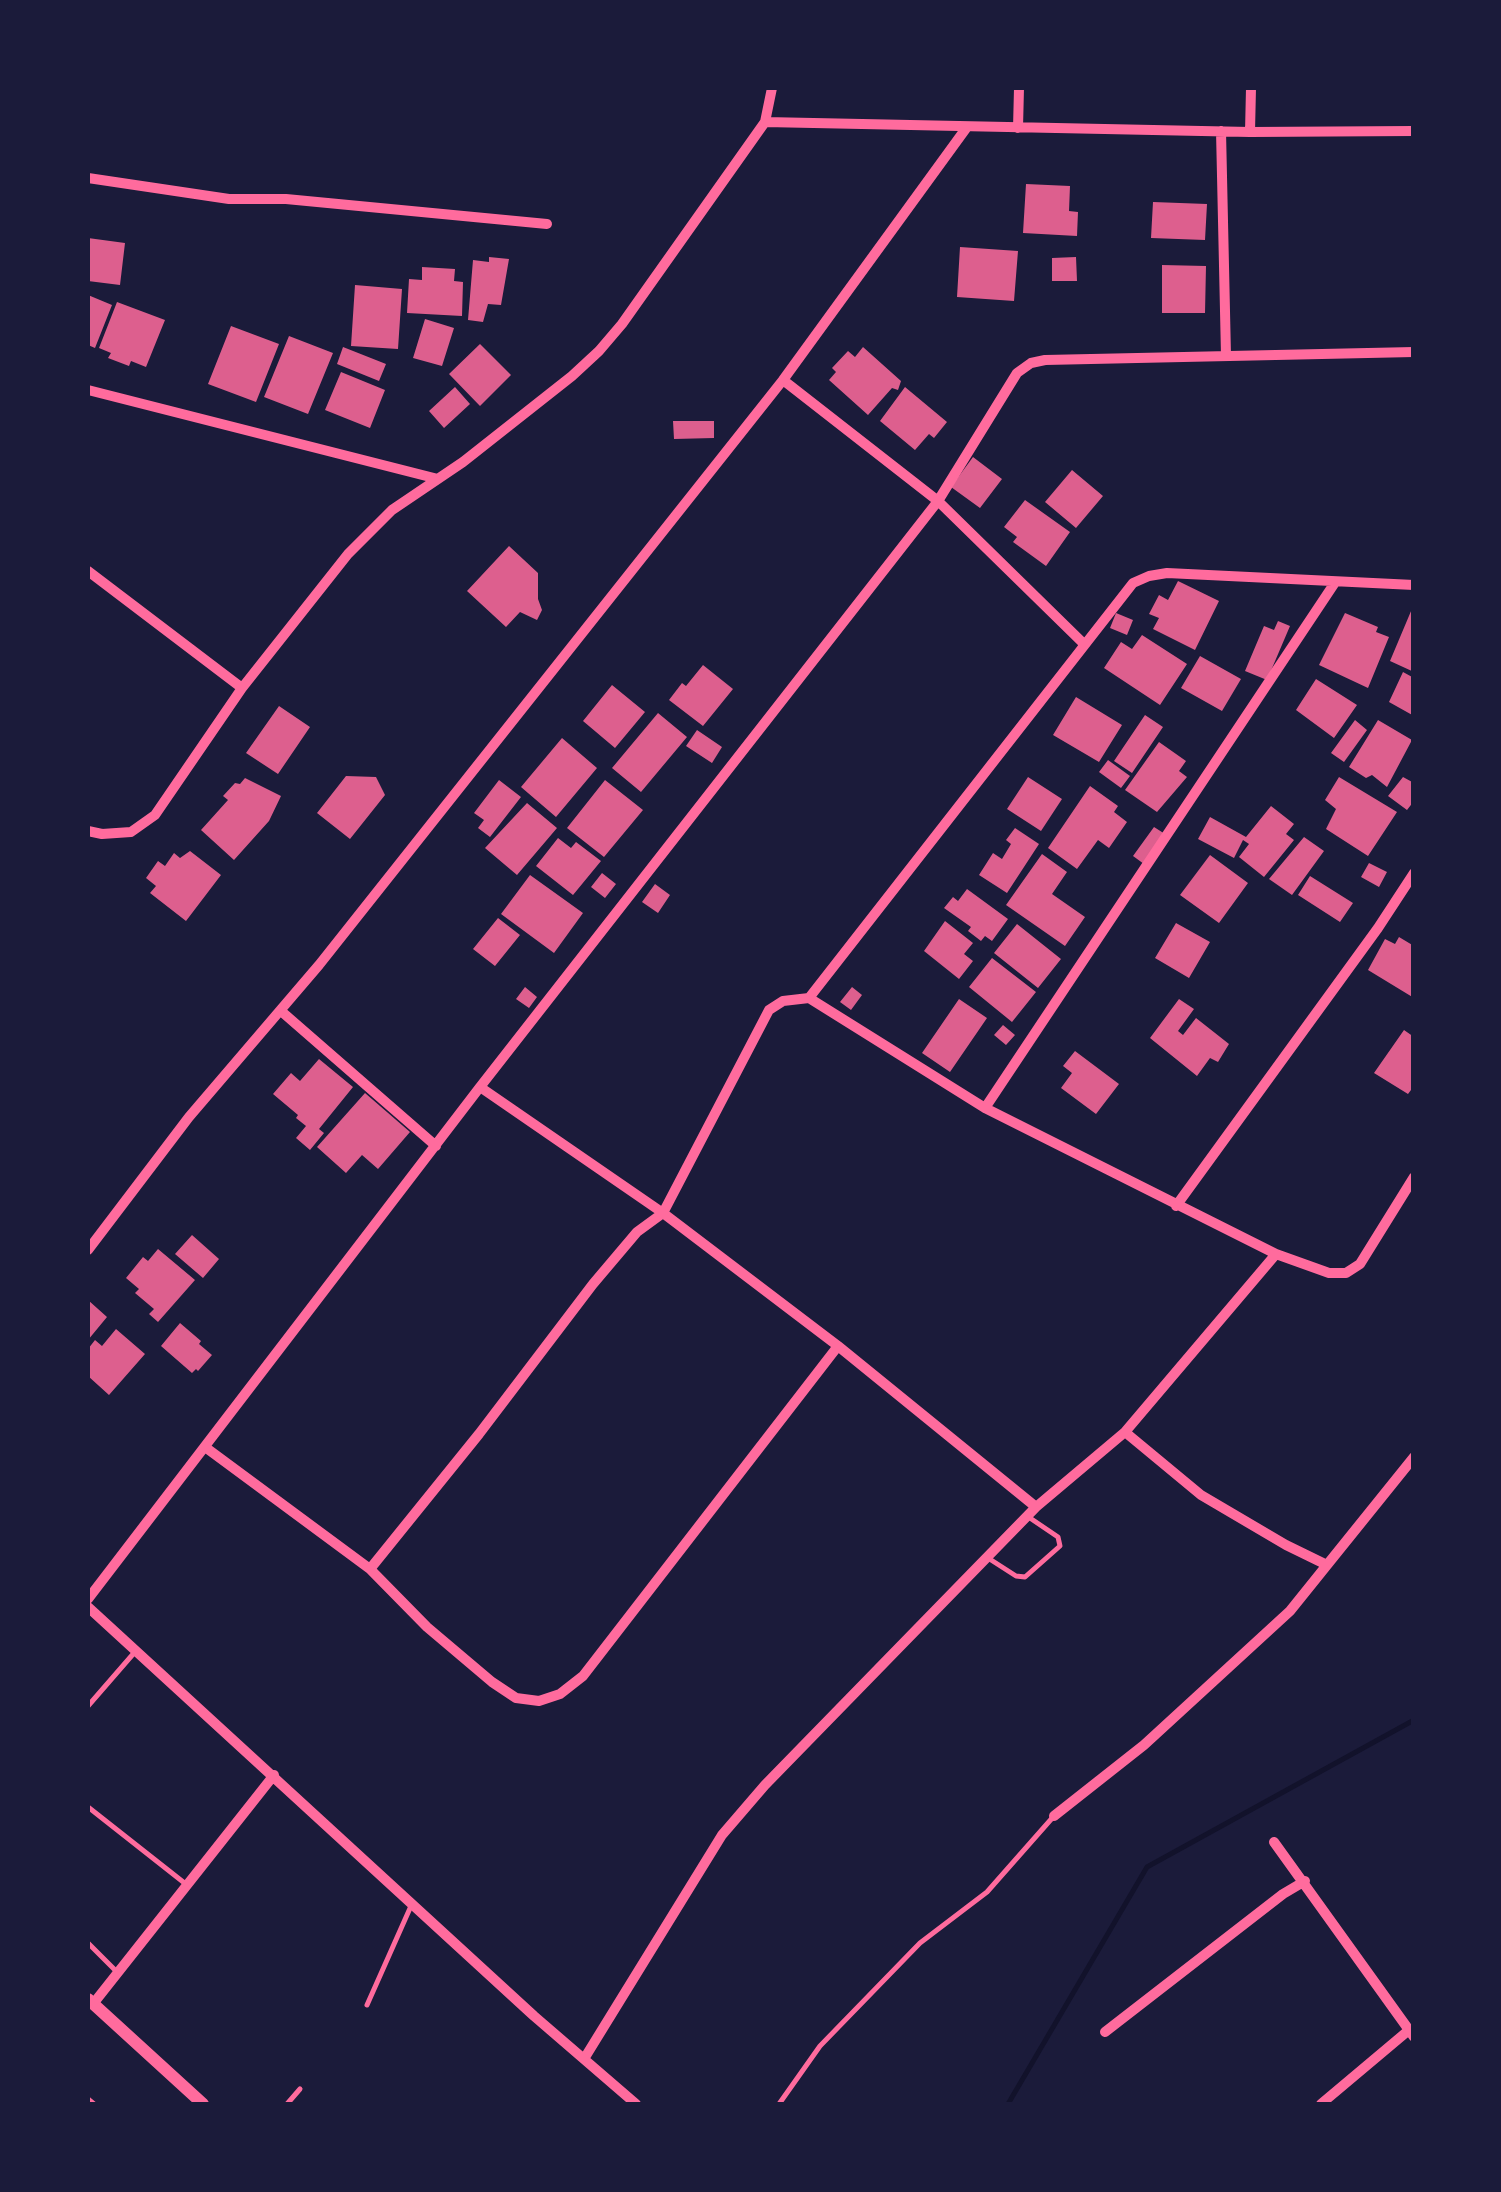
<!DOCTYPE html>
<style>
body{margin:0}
#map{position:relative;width:1501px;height:2192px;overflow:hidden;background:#1b1b3a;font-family:Roboto,sans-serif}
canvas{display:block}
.frame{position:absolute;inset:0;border:90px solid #1b1b3a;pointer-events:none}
</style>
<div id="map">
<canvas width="1501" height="2192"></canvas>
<div class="frame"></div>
</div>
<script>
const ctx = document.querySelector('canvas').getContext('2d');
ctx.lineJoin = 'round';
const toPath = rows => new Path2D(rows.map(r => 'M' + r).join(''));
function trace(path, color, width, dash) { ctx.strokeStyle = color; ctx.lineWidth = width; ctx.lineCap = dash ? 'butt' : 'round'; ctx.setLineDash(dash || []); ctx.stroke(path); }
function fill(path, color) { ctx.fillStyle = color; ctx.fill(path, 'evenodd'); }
trace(toPath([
 [1008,2104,1147,1867,1414,1720]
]), '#12122b', 5);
fill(toPath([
 [1026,184,1070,186,1069,211,1078,212,1077,236,1023,233],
 [1153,202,1207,204,1205,240,1151,238],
 [88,238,125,243,120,285,88,281],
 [960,247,1018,251,1014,301,957,297],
 [489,257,509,259,501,305,488,304,483,322,468,320,473,260,489,262],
 [1076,257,1077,281,1052,281,1052,258],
 [1162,265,1206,266,1205,313,1162,313],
 [422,267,455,269,454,281,463,282,462,316,407,313,409,279,422,280],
 [355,285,402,289,398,349,351,346],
 [88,295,112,305,95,348,88,345],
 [117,302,165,320,146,367,131,361,129,366,108,358,111,353,99,348],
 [425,319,454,328,442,366,413,358],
 [231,326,279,344,256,402,208,384],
 [289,336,333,353,308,414,264,397],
 [480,344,511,375,480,406,449,374],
 [343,347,386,364,379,381,337,364],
 [863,347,901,381,898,390,892,388,868,415,829,380,836,372,832,368,848,351,855,357],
 [341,372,385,390,370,428,325,410],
 [455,387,470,404,444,428,429,411],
 [905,387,947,422,934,438,929,434,915,450,880,421],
 [673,421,714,421,714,438,674,439],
 [973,457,1002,479,980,508,951,487],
 [1072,470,1103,496,1076,528,1045,502],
 [1025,500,1070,532,1046,566,1013,542,1017,537,1004,527],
 [509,546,538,573,538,599,542,610,537,620,520,612,506,627,467,591],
 [1178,581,1219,601,1195,650,1153,629,1159,618,1149,614,1159,595,1168,600],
 [1414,604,1414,672,1390,661],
 [1116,613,1133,620,1127,635,1110,628],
 [1345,613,1378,627,1376,632,1389,637,1368,688,1319,665],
 [1278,621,1290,626,1267,680,1245,671,1264,626,1274,630],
 [1142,635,1187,664,1160,705,1104,668,1121,642,1132,649],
 [1200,656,1241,679,1222,711,1181,688],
 [703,665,733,689,703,726,669,700,682,683,686,686],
 [1403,672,1414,678,1414,716,1389,702],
 [1316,679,1357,705,1334,738,1296,710],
 [612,685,645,712,615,748,583,721],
 [1076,697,1122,725,1099,762,1053,735],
 [279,706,310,727,278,774,246,753],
 [658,713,687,737,641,792,612,768],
 [1145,715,1163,727,1132,773,1114,761],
 [1355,720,1367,730,1344,762,1331,753],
 [1378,720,1412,740,1387,787,1372,775,1366,778,1349,767],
 [697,730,722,747,712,763,686,746],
 [562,738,597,768,556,817,521,787],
 [1159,742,1186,761,1179,771,1187,777,1157,812,1125,790],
 [1108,760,1130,776,1121,788,1099,772],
 [346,776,376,777,385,795,350,839,317,813],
 [1028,777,1062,799,1041,831,1007,809],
 [1339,777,1397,812,1368,856,1326,829,1336,809,1325,800],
 [1403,777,1414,783,1414,801,1407,810,1388,796],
 [245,778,281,796,269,821,234,860,201,830,228,800,223,796,235,783,240,784],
 [499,780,521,797,490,837,478,828,484,820,474,813],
 [605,780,643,810,604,857,567,828],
 [1090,786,1118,806,1114,812,1127,822,1109,848,1098,840,1077,869,1048,848],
 [527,803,557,828,517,875,485,848],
 [1271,806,1294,824,1286,834,1294,840,1264,877,1239,857,1249,844,1243,840,1234,858,1198,839,1210,817,1246,837],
 [1154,827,1165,834,1144,864,1133,856],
 [1015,828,1039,844,1007,893,979,875,993,853,1002,859,1011,844,1006,840],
 [1304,837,1324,851,1292,895,1269,879],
 [558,838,571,848,576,842,601,861,573,895,536,866],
 [190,851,221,875,186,921,150,893,156,886,146,878,158,861,165,866,174,853,180,858],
 [1042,854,1067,872,1052,894,1085,917,1065,946,1006,905],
 [1210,855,1248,883,1219,923,1180,895],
 [1369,863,1387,872,1379,887,1361,877],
 [602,873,616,884,605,898,591,887],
 [530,875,583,913,554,953,501,914],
 [1310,876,1353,903,1340,922,1298,895],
 [655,884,670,895,658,913,642,902],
 [967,889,1008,919,992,941,985,936,981,941,968,931,971,927,944,908,953,897,958,901],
 [498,918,520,935,495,966,473,949],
 [945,921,973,943,964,954,973,961,959,979,924,951],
 [1176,923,1210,942,1189,978,1155,958],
 [1017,924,1061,959,1038,988,994,953],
 [1399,937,1414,946,1411,981,1414,998,1368,970,1385,939,1395,944],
 [992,958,1036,992,1012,1022,969,987],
 [525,987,537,997,529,1008,516,999],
 [852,987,862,995,851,1010,840,1002],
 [959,999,987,1018,950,1072,922,1053],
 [1179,999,1194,1009,1178,1031,1183,1035,1196,1018,1229,1044,1218,1062,1210,1058,1197,1076,1150,1038],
 [1003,1025,1015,1035,1006,1045,994,1035],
 [1404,1030,1414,1037,1414,1086,1408,1094,1374,1073],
 [1075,1051,1119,1084,1096,1114,1061,1088,1072,1073,1063,1066],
 [319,1059,353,1087,319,1129,324,1133,310,1150,296,1138,306,1126,296,1118,298,1115,273,1094,291,1073,300,1081],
 [365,1093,410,1132,378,1169,362,1155,346,1173,317,1147],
 [192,1235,219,1259,203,1278,175,1254],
 [158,1249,195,1280,158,1322,149,1314,154,1309,135,1293,139,1289,126,1278,143,1257,148,1261],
 [88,1300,107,1317,88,1340],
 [180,1323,201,1341,199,1344,212,1355,198,1371,196,1369,192,1373,161,1346],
 [116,1329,145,1354,109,1395,88,1376,88,1349,95,1340,102,1346]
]), '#dd5f8e');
trace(toPath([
 [988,1558,1016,1576,1025,1577,1060,1546,1058,1537,1027,1516],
 [88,1706,134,1653],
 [88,1807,187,1885],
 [88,1943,117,1972],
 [367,2005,411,1906],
 [88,2099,94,2104],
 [287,2104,300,2089],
 [779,2104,820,2046,920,1943,987,1892,1054,1816]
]), '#ff6b9d', 5);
trace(toPath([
 [765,122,1250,132,1414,131],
 [1018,128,1019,88],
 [1221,131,1226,356],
 [1250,132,1251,88],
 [88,178,229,199,286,199,547,224],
 [783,380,938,501,1084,644],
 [88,390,438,479],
 [88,571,242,688],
 [88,831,102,834,131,832,155,815,242,688,348,554,392,510,463,462,572,376,599,351,622,324,765,122,772,88],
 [809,998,985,1108,1276,1254,1329,1273,1346,1273,1360,1264,1414,1177],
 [281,1011,436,1146],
 [480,1087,663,1213,838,1346,1036,1507],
 [985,1108,1334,584],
 [1176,1206,1378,928,1414,873],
 [88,1250,189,1117,319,965,783,380,967,127],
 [205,1447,370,1569,427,1627,492,1682,516,1698,539,1701,560,1694,583,1676,838,1346],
 [1327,1565,1414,1457],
 [370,1569,479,1434,593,1284,637,1232,663,1213,769,1010,783,1001,809,998,1133,583,1149,576,1167,573,1414,585],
 [88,1599,480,1087,938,501,1017,373,1031,363,1045,360,1414,352],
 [88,1607,534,2016,636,2104],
 [1054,1816,1144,1745,1290,1611,1327,1565,1286,1545,1201,1495,1125,1432],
 [1274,1842,1414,2037],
 [93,2004,274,1775],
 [1105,2032,1283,1894,1305,1881],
 [584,2059,722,1835,765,1785,1036,1507,1125,1432,1276,1254],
 [1321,2104,1409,2030]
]), '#ff6b9d', 10);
trace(toPath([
 [88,1999,203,2104]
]), '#ff6b9d', 12);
</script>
